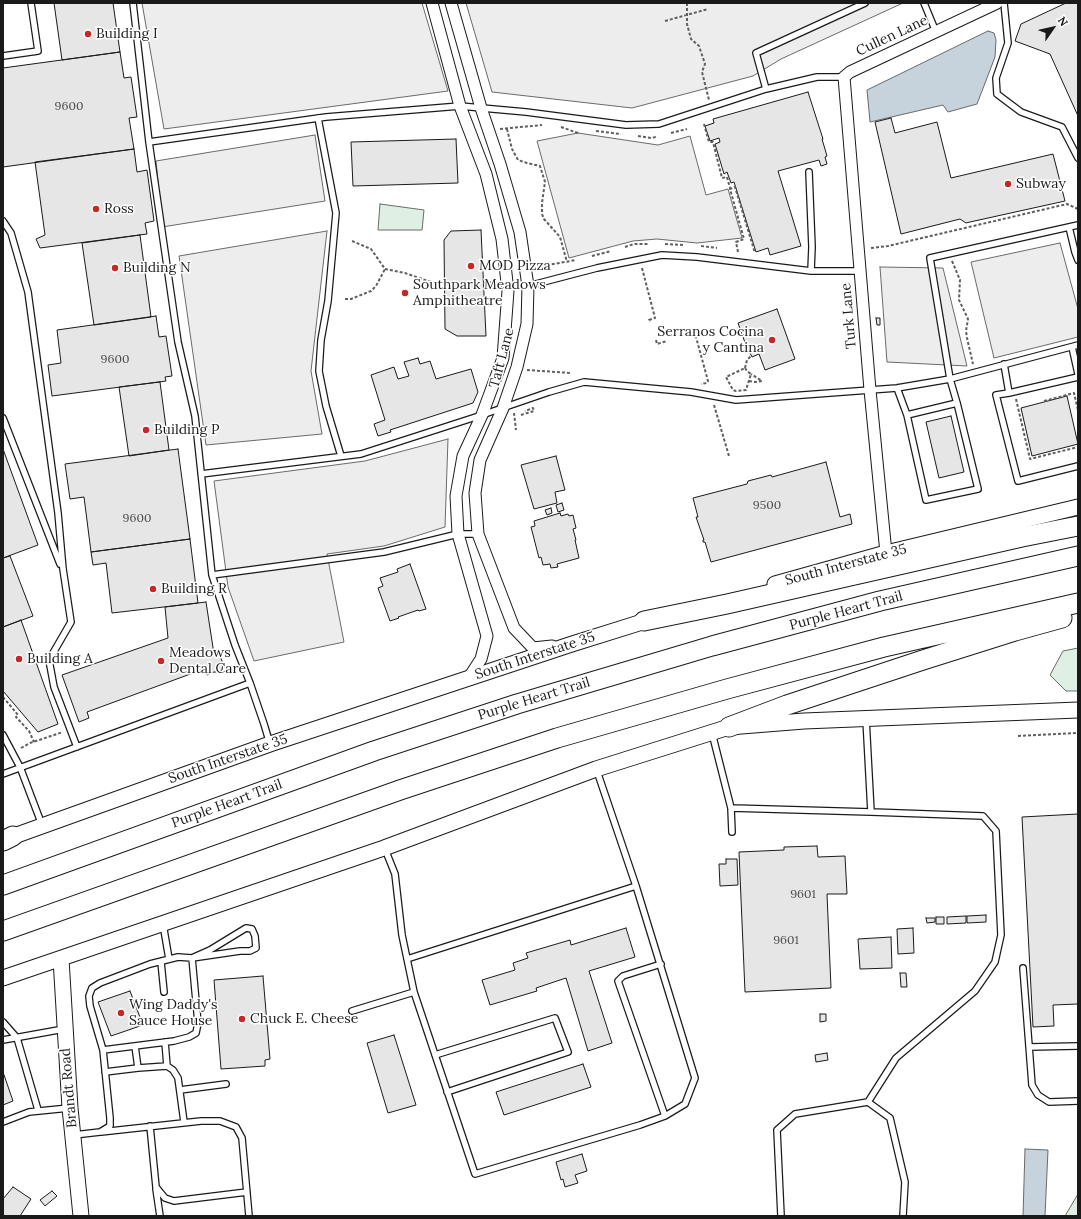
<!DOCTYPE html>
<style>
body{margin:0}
#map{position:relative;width:1081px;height:1219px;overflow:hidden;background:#fff;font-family:Lora,serif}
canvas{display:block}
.frame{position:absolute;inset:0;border:4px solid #1a1a1a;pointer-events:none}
.north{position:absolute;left:1033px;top:8px;width:40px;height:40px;-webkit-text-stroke:3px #fff;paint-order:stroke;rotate:56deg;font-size:11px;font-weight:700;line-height:16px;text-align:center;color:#1a1a1a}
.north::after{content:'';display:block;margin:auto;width:14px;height:18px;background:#1a1a1a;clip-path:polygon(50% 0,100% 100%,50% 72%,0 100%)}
</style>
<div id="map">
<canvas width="1081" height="1219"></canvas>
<div class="frame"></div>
<div class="north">N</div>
</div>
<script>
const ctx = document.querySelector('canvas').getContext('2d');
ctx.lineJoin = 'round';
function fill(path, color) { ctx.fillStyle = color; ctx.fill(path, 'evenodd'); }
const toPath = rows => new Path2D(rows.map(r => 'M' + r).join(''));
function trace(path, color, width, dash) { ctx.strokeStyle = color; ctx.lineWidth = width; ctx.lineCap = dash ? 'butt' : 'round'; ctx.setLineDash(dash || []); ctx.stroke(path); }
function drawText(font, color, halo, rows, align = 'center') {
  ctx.font = font + ' Lora,serif'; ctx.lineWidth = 3; ctx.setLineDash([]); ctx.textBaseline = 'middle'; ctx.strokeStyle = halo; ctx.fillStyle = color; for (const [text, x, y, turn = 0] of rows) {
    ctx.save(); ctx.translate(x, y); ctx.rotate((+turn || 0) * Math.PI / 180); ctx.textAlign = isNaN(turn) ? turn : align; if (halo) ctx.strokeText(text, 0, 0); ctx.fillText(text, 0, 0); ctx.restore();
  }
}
const green = toPath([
 [380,204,424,210,422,230,378,230,380,204],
 [1078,648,1078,691,1066,691,1050,675,1063,651,1078,648],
 [1078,1194,1078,1216,1065,1216,1078,1194]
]);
fill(green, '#e0efe3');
trace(green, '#6a6a6a', 1);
const parking = toPath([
 [142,3,422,3,448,91,164,129,142,3],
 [466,3,903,3,781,59,753,76,632,108,492,92,466,3],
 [578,133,658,145,690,136,706,195,728,189,742,238,697,243,657,239,633,241,569,258,537,141,578,133],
 [315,135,325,201,162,227,156,161,315,135],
 [327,231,311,371,322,434,206,445,179,256,327,231],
 [1060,243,1078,309,1078,337,994,358,971,262,1060,243],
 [880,267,943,268,967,366,887,362,880,267],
 [448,439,445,527,384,546,327,554,344,642,254,661,228,587,214,481,365,461,448,439]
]);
fill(parking, '#ededed');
trace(parking, '#6a6a6a', 1);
const water = toPath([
 [988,31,994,33,996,40,995,57,977,104,948,112,943,105,870,122,867,90,988,31],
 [1025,1149,1048,1150,1045,1216,1023,1216,1025,1149]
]);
fill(water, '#c6d2dc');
trace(water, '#6a6a6a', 1);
const building = toPath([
 [54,3,113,3,120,52,62,60,54,3],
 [1066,3,1078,3,1078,116,1050,54,1015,41,1021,24,1066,3],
 [120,52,124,78,131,77,137,117,129,118,134,149,3,167,3,68,120,52],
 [808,92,823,139,822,139,827,156,825,157,827,164,821,166,819,160,778,171,801,246,770,255,768,248,756,252,734,182,731,183,727,172,724,174,715,144,720,142,719,138,710,141,705,126,714,123,713,119,808,92],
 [891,118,895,133,937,122,951,178,1053,154,1065,201,970,222,966,223,960,219,901,234,875,122,891,118],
 [456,139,458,183,353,186,351,142,456,139],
 [134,149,137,172,147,170,154,221,145,223,147,234,40,248,36,239,45,235,35,162,134,149],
 [481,230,486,336,457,336,445,329,444,240,451,231,481,230],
 [140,235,151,317,94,325,82,243,140,235],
 [777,309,795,359,765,370,759,354,752,357,749,351,748,351,738,323,777,309],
 [156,316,159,337,166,336,172,376,165,377,166,381,52,396,48,365,61,363,57,330,156,316],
 [876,318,880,318,880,325,877,325,876,318],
 [418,358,420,364,430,361,436,379,471,369,478,392,473,403,390,430,391,432,378,436,374,424,385,420,371,375,394,367,398,379,409,376,404,362,418,358],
 [160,382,169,450,129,456,119,387,160,382],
 [1067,396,1078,444,1032,456,1021,408,1067,396],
 [951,416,964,472,939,478,926,422,951,416],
 [3,449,38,545,3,558,3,449],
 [178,449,190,539,91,552,84,497,70,499,65,464,178,449],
 [556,456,565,490,555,492,557,503,534,509,521,465,556,456],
 [826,462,840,517,850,514,852,524,711,562,705,542,703,542,703,540,704,540,696,517,698,517,693,498,747,484,748,481,771,475,772,477,826,462],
 [562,503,564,510,558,512,556,505,562,503],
 [551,508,552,513,547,515,545,510,551,508],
 [560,513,561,516,568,514,569,516,573,515,576,528,573,529,576,540,575,540,579,558,557,564,558,567,551,568,550,564,543,565,541,557,539,558,531,527,535,526,534,521,560,513],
 [190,539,198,603,112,613,106,563,93,565,91,552,190,539],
 [10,556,33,616,3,627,3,558,10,556],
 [410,564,426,609,419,611,418,610,398,617,399,618,390,621,378,588,383,586,380,578,398,572,397,569,410,564],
 [206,602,214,654,219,653,223,664,222,670,219,672,214,672,207,675,204,669,87,712,89,718,79,722,62,675,168,638,165,607,206,602],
 [21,620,58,724,38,732,3,691,3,627,21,620],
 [1078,814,1078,1004,1053,1005,1054,1026,1033,1027,1022,817,1078,814],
 [817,846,818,857,845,856,847,894,827,894,831,988,745,992,739,852,784,850,784,847,817,846],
 [726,859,737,859,738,885,720,886,719,864,726,864,726,859],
 [986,915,986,922,967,923,967,916,986,915],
 [966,916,966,923,947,924,947,917,966,916],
 [936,917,944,917,944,924,936,924,936,917],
 [926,918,935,918,935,922,927,923,926,918],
 [626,928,635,957,589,971,612,1043,588,1051,566,978,536,988,537,991,490,1005,482,980,515,970,513,963,528,958,526,953,570,940,571,945,626,928],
 [913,928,914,953,898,954,897,929,913,928],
 [891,937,892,968,860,969,858,939,891,937],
 [900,973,906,973,907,987,901,987,900,973],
 [263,976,270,1059,265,1060,265,1066,221,1069,214,980,263,976],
 [130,991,143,1025,111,1036,98,1002,130,991],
 [820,1014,826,1014,826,1021,820,1022,820,1014],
 [394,1035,416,1105,388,1113,367,1043,394,1035],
 [827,1053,828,1060,816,1062,815,1055,827,1053],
 [583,1064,591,1087,504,1115,496,1092,583,1064],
 [3,1072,13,1101,3,1105,3,1072],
 [582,1154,587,1171,575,1175,578,1183,565,1187,563,1179,561,1180,556,1162,582,1154],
 [13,1187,31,1199,20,1216,3,1216,3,1199,13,1187],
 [52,1191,57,1196,45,1206,40,1200,52,1191]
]);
fill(building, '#e6e6e6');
trace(building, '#1a1a1a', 1);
const lane = toPath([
 [133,3,149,142,178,342,195,416,212,575,235,645,250,683,264,724,270,744],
 [924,3,936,32],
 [1004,3,1008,43,996,78,997,94,1021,112,1062,127,1078,158],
 [3,56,38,51,31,3],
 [766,89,756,53,865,3],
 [318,118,336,213,328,301,321,340,319,371,326,406,341,456],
 [149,142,326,117,460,106,526,112,626,125,659,124,766,89,817,77,844,77],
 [809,172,812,247,811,271],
 [3,221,11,233,28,292,58,513,63,569,71,622,49,660,54,687,77,747],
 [1069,227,1078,225],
 [528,286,597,268,662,255,697,257,811,271,860,271],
 [1072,347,1078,374],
 [1004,364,1009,393,1078,377],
 [897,388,907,415,926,500,978,489,957,403,907,415],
 [1009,393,996,395,1018,481,1078,466],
 [957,403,950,379,930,258,1069,227,1075,252,1078,260],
 [3,418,60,564],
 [201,474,361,454,482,415,549,392,584,382,691,392,736,400,897,388,950,379,1078,345],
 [212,575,384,552,458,534,478,534],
 [712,733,731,808,732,832],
 [3,735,20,767,42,825],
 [3,774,250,683],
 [731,808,871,812,866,719],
 [163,924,169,959],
 [407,959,636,886],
 [161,962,164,992],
 [661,964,623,976,618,981,665,1116],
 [1023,968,1032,1085,1038,1095,1049,1102,1078,1101],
 [414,992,475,1174,640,1125,665,1116,685,1104,695,1078,636,886,597,771],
 [352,1011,414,992,402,935,395,874,385,849],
 [3,1022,17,1038,38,1110],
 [3,1040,64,1029],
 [165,1042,167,1066],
 [1029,1047,1078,1046],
 [435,1055,555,1018,568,1052,447,1092],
 [138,1068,167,1066,173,1070,178,1078,184,1122],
 [105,1072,138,1068,135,1046],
 [180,1090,226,1084],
 [868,1102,896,1058,975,991,995,962,1001,935,996,831,983,816,871,812],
 [3,1122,29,1112,69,1108],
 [150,1126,156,1187,165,1198,174,1201,247,1192],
 [101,1132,201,1121,220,1121,236,1127,242,1138,249,1216],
 [74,1135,100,1132,110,1126,110,1118,103,1050,90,1006,89,996,92,988,100,983,150,964,178,957,192,958,210,950,246,928,252,929,255,936,256,948,250,951,240,951,192,958,198,1023,196,1033,189,1037,174,1041,103,1050],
 [156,1189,160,1216],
 [781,1216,777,1130,795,1114,868,1102,890,1118,905,1182,903,1216]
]);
const street = toPath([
 [432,3,460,106,486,174,502,239,508,291,503,358,482,415,463,456,456,496,458,534,487,636,481,659,468,679],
 [451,3,481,108,500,164,520,232,528,286,527,324,517,367,503,408,480,460,475,493,478,534,514,628,533,648,552,646],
 [886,553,870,390,844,77,850,72,997,3]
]);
const secondary = toPath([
 [775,584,886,553,1078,507],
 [3,840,270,744,572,644,655,618],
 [61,959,70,1108,81,1216],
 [3,978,384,848,596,769,729,727,804,721,1078,710]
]);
const highway = toPath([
 [644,621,727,604,1022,537,1078,526],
 [729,727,787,705,923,660,1015,631,1062,618],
 [3,841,13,836],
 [3,885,374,751,517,704,712,646,880,601,1078,556],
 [3,931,400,790,557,738,727,689,884,647,1078,603]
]);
trace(lane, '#1a1a1a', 8);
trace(street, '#1a1a1a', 13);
trace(secondary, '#1a1a1a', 17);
trace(highway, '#1a1a1a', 21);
trace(toPath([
 [687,3,687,24,691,39,699,46,705,64,702,72,709,100],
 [665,21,708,9],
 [704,124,709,142,713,142,722,178,727,177,730,188],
 [561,127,578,133],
 [500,129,542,125],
 [507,129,512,149,518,160,527,163,540,166,545,182,542,203,542,214,544,219,560,237,567,262],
 [596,131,621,134],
 [671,133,687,129],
 [638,136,651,138,656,137],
 [352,241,371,249,385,269,405,273,428,281,444,284],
 [665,244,683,245],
 [701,246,717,248],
 [625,247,634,244,648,244],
 [871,248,888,246,1067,204,1078,209],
 [738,252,736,242,744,239,730,189,735,187,755,253],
 [592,256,611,251],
 [952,261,960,280,959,300,968,319,966,331,967,338,973,364],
 [537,267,576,260],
 [642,268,655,318,649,320,650,322],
 [483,283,496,282],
 [345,299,351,299,371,291,376,286,385,269],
 [685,336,691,335,696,337,708,381,707,383,701,384],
 [656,340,657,344,667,341],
 [745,368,747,371,751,374,746,390,736,391,733,390,726,377,745,368],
 [745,368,747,360,751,356],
 [527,370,571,373],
 [749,381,755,382,762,381,751,374],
 [1016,399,1030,459,1078,447],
 [1044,401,1074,393,1078,410],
 [714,405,729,456],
 [514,413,516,430],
 [521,415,534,411,533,408,525,411],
 [3,697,18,715,16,717,29,731,34,742],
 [1018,736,1078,733],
 [21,748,30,743,63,732]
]), '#5f5f5f', 2, [3, 2]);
trace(lane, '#fff', 5.5);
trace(street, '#fff', 11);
trace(secondary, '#fff', 15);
trace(highway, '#fff', 19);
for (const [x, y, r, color] of [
 [88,34,4,"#c62828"],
 [1008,184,4,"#c62828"],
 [96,209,4,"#c62828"],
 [471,266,4,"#c62828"],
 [115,268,4,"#c62828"],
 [405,293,4,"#c62828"],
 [772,340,4,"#c62828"],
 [146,430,4,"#c62828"],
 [153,589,4,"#c62828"],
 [19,659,4,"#c62828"],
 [161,661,4,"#c62828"],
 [121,1013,4,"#c62828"],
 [242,1019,4,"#c62828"]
]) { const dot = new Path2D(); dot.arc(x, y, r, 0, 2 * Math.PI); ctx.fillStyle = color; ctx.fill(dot); trace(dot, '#fff', 1.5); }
drawText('12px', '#4d4d4d', null, [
 ["9600",69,107],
 ["9600",115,360],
 ["9500",767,506],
 ["9600",137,519],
 ["9601",803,895],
 ["9601",786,941]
]);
drawText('14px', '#1a1a1a', '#fff', [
 ["Building I",96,34],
 ["Subway",1016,184],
 ["Ross",104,209],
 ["MOD Pizza",479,266],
 ["Building N",123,268],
 ["Southpark Meadows",413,285],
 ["Amphitheatre",413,301],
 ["Serranos Cocina",764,332,"right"],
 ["y Cantina",764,348,"right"],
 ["Building P",154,430],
 ["Building R",161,589],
 ["Meadows",169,653],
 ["Dental Care",169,669],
 ["Building A",27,659],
 ["Wing Daddy's",129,1005],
 ["Sauce House",129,1021],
 ["Chuck E. Cheese",250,1019]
], 'left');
drawText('14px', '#1a1a1a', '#fff', [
 ["Cullen Lane",892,36,-25],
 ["Turk Lane",849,316,-95],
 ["Taft Lane",502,358,-75],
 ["South Interstate 35",846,565,-15],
 ["Purple Heart Trail",846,611,-15],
 ["South Interstate 35",535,656,-18],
 ["Purple Heart Trail",534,699,-17],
 ["South Interstate 35",228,759,-19],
 ["Purple Heart Trail",227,804,-20],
 ["Brandt Road",69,1088,-95]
]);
</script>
